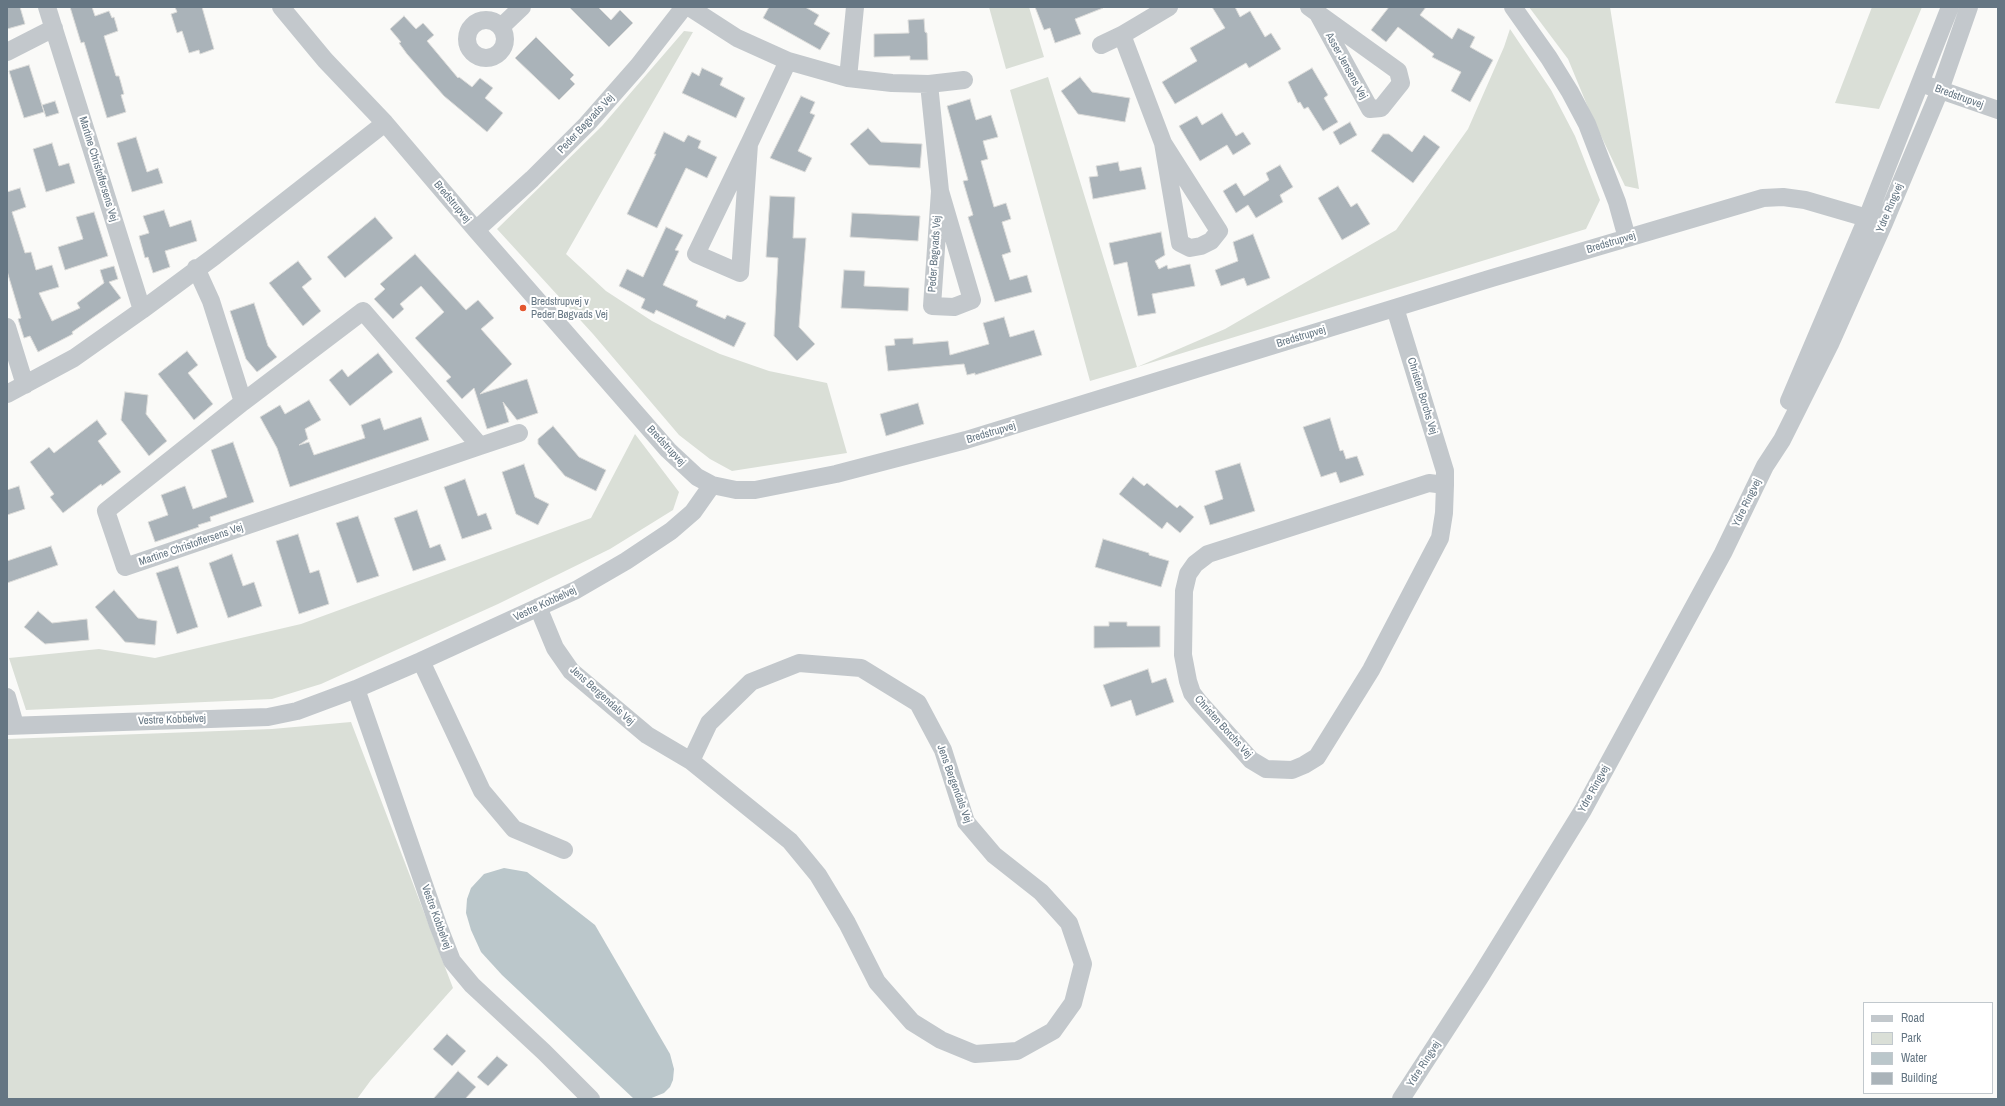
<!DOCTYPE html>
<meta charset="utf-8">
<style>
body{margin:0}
#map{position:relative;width:2005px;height:1106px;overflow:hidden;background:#fafaf8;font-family:"Archivo Narrow",sans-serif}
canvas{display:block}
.frame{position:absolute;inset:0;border:8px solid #657683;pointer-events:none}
.legend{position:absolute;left:1863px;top:1002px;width:130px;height:92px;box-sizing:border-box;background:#fff;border:1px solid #c1c8cd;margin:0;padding:5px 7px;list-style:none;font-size:12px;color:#657683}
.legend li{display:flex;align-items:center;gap:8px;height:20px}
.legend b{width:20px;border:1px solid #c1c8cd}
</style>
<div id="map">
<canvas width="2005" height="1106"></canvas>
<div class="frame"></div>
<ul class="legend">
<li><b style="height:5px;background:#c3c8cc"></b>Road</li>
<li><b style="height:11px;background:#dadfd7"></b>Park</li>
<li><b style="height:11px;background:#bbc7cb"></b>Water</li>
<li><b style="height:11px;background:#aab3b9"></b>Building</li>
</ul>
</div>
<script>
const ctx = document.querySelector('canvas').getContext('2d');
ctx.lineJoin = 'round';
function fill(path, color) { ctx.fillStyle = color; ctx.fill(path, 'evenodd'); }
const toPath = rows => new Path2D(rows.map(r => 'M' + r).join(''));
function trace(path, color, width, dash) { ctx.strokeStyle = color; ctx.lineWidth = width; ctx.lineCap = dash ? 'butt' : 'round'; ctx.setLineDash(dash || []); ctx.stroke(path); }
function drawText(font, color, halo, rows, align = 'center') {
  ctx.font = font + ' "Archivo Narrow",sans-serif'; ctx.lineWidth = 4; ctx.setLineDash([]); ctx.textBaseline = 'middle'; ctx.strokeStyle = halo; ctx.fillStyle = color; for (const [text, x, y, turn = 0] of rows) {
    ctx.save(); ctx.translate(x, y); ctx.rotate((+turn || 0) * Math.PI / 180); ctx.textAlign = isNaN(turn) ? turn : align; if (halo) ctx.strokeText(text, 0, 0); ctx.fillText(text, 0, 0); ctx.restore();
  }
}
fill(toPath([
 [989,7,1029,7,1044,57,1006,69],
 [1529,7,1610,7,1639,189,1625,186,1592,117,1568,59],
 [1872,7,1922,7,1879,109,1835,103],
 [1510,29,1551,90,1575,136,1600,200,1586,229,1137,367,1090,381,1010,90,1048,77,1137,367,1225,329,1396,230,1468,129,1504,47],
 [684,31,693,32,566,254,606,291,652,321,681,336,720,354,769,371,827,383,847,453,732,471,710,459,679,435,593,334,497,229,602,126],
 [635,434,679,492,673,510,610,549,498,604,321,684,272,699,26,710,9,658,99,649,155,658,301,624,591,518],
 [351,722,453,988,371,1080,357,1099,7,1099,7,739,272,729]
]), '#dadfd7');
fill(toPath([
 [504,868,527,872,595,925,670,1054,674,1069,673,1080,670,1087,664,1093,649,1099,634,1099,502,975,481,952,471,930,466,913,467,899,471,888,484,874]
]), '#bbc7cb');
const building = toPath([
 [7,7,20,7,25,24,7,29,7,7],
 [70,7,92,7,95,16,109,11,112,18,114,17,118,31,104,36,116,76,119,76,124,94,121,95,126,112,107,118,84,42,81,43,70,7],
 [175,7,202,7,214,49,200,54,199,50,189,53,182,31,177,33,171,14,177,12,175,7],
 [569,7,598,7,611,20,620,10,633,23,609,47,569,7],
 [769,7,805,7,819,15,814,24,830,33,820,50,763,18,769,7],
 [1035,7,1103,7,1103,8,1075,19,1081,34,1055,43,1050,28,1044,30,1035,7],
 [1212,7,1235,7,1240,17,1250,11,1265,37,1271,33,1281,49,1249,68,1246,63,1175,104,1162,82,1197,61,1190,48,1225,28,1212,7],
 [1389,7,1426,7,1420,15,1452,39,1458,28,1475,37,1470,47,1493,60,1470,102,1451,91,1461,72,1432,57,1434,54,1398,27,1386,42,1371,30,1389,7],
 [404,16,416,29,423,23,434,35,427,41,458,78,459,77,472,87,480,78,493,88,485,98,503,113,487,132,444,96,407,54,399,43,401,42,390,29,404,16],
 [924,19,925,32,927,33,928,60,910,60,910,56,874,57,874,34,909,33,908,20,924,19],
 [536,37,574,75,570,79,575,84,559,100,515,58,536,37],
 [29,65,44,112,24,118,9,71,29,65],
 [702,68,723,78,720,85,745,98,736,118,682,93,692,72,699,76,702,68],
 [1312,68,1328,95,1324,98,1338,122,1323,131,1308,107,1304,109,1300,102,1298,103,1288,82,1312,68],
 [1080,77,1092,92,1130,98,1125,122,1078,114,1061,91,1080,77],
 [801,96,815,102,810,113,815,115,798,151,812,158,805,172,770,158,801,96],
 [970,99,976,120,991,115,998,137,983,141,988,159,981,161,994,207,1006,203,1011,219,1002,222,1011,252,1002,255,1010,280,1027,275,1032,292,995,302,968,217,973,215,963,181,968,180,947,106,970,99],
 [55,101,59,113,46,117,42,105,55,101],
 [1222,113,1236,136,1243,132,1251,144,1233,155,1227,145,1200,161,1179,126,1197,116,1202,125,1222,113],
 [1350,122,1357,135,1340,145,1333,132,1350,122],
 [868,128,881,142,922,144,920,168,869,165,850,144,868,128],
 [664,132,684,142,688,135,701,141,698,148,717,157,707,178,686,168,657,228,627,214,656,154,654,154,664,132],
 [1383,134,1389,134,1412,152,1424,135,1440,147,1413,183,1371,151,1383,134],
 [136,137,147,172,158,168,163,183,132,192,117,143,136,137],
 [52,143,59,166,69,163,75,183,46,192,33,149,52,143],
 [1118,162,1120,171,1141,167,1146,189,1093,199,1089,177,1098,176,1096,166,1118,162],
 [1280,165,1293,187,1280,195,1283,202,1256,218,1248,205,1236,213,1223,191,1236,183,1244,196,1269,180,1266,173,1280,165],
 [1338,186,1351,207,1357,203,1370,224,1342,240,1318,198,1338,186],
 [20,188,26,207,12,212,25,253,31,252,36,270,52,265,59,287,39,293,52,321,80,308,77,303,104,283,100,270,114,266,118,279,109,282,121,298,72,332,73,334,38,352,30,336,24,338,18,319,21,318,7,271,7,192,20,188],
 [770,196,795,197,793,238,806,238,799,327,815,344,797,361,774,336,778,258,766,257,770,196],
 [164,210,170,227,191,220,197,241,165,251,170,267,153,273,148,257,145,258,139,236,149,233,143,216,164,210],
 [94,212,108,256,65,270,58,247,83,239,76,217,94,212],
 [852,213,920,216,918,241,850,237,852,213],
 [375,217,393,238,345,278,327,257,375,217],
 [666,227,683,235,675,250,679,251,663,285,698,301,696,306,725,319,727,315,746,323,734,347,656,310,654,314,641,308,645,299,619,286,627,269,643,277,666,227],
 [1161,232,1165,255,1155,261,1159,269,1167,265,1168,269,1190,264,1195,286,1152,294,1156,313,1138,316,1127,262,1114,265,1109,243,1161,232],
 [1253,234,1270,278,1247,286,1244,278,1221,286,1215,270,1238,261,1233,242,1253,234],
 [415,254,466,310,478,300,494,318,481,329,512,364,480,394,527,379,538,413,517,420,503,402,509,422,487,429,474,388,462,399,446,381,451,377,415,338,444,312,421,286,400,304,404,309,393,319,374,299,385,289,380,284,415,254],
 [298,261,312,279,302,287,321,311,303,326,269,283,298,261],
 [844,270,865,271,864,286,909,288,908,311,841,308,844,270],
 [254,303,268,346,277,357,257,372,246,359,230,311,254,303],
 [1004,317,1010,337,1034,330,1042,355,975,375,975,373,967,375,964,364,888,371,885,346,895,345,894,339,913,338,913,344,948,341,950,355,989,344,983,323,1004,317],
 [187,351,198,365,188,373,213,404,194,420,158,374,187,351],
 [378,353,393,372,350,406,329,380,342,369,348,377,378,353],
 [125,392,148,395,146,414,167,441,149,456,121,420,125,392],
 [309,400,321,420,305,429,308,439,299,445,309,442,314,455,365,438,361,425,380,418,384,430,421,417,429,440,290,487,277,448,260,417,280,405,285,414,309,400],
 [918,403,924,424,886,436,880,414,918,403],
 [1330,418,1340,451,1343,450,1346,459,1357,456,1364,475,1340,483,1336,472,1321,477,1303,427,1330,418],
 [97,420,107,434,98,441,121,472,102,486,101,484,63,513,50,497,54,494,30,462,49,447,54,453,97,420],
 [553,426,579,457,606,470,596,491,565,476,538,444,538,439,553,426],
 [233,442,254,502,210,517,211,521,198,525,199,527,155,542,148,522,168,515,161,495,185,486,193,509,227,497,211,450,233,442],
 [1240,463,1255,511,1210,525,1204,506,1223,499,1215,471,1240,463],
 [524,464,535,497,549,504,538,525,516,514,502,472,524,464],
 [1133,477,1144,486,1147,483,1177,508,1180,505,1194,517,1180,533,1167,522,1162,529,1119,494,1133,477],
 [465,479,478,516,486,513,492,529,462,539,444,487,465,479],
 [19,486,25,509,7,515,7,490,19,486],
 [417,510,430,548,440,544,446,560,413,571,394,518,417,510],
 [358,516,379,576,357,583,336,523,358,516],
 [298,534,310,573,319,570,329,604,299,614,276,541,298,534],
 [1103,539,1149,553,1149,555,1169,561,1161,587,1095,567,1103,539],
 [51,546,58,565,7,583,7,561,51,546],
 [232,554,243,586,254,582,262,606,228,618,209,563,232,554],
 [178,566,198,627,177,634,156,573,178,566],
 [114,590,138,618,157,621,155,645,125,642,95,607,114,590],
 [38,611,52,623,87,619,89,640,45,644,24,627,38,611],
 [1109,622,1127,622,1127,626,1160,626,1160,647,1094,648,1094,626,1109,626,1109,622],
 [1148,669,1152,683,1166,678,1174,702,1136,716,1131,700,1111,707,1103,685,1148,669],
 [447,1034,466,1051,452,1066,433,1049,447,1034],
 [497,1056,508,1065,488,1086,477,1077,497,1056],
 [458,1071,476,1087,465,1099,433,1099,458,1071]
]);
fill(building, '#aab3b9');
trace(building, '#dcdcda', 1);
trace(toPath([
 [47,7,142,310],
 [281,7,325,60,385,123,476,230,668,450,697,477,712,485,736,490,755,490,836,474,966,440,1492,278,1763,198,1783,197,1805,200,1884,223],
 [689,7,737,38,788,61,848,78,892,83,929,84,964,80],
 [1309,7,1398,71,1401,83,1381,108,1370,109,1318,14],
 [1513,7,1549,58,1570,92,1587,124,1617,202,1627,238],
 '467 39a19 19 0 1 1 38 0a19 19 0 1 1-38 0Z',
 [501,27,522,7],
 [1122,35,1163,143,1180,243,1190,248,1201,246,1211,241,1219,231,1163,143],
 [1101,45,1122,35,1169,7],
 [7,52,54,28],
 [848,78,855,7],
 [929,84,940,191,972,300,954,307,932,306,940,191],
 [1929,86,1998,110],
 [749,144,696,254,740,273,749,144,788,61],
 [476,230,532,179,587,124,638,66,684,7],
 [196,268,211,301,243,402],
 [1395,308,1445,471,1445,485,1444,513,1440,538,1371,670,1317,757,1304,765,1292,770,1266,769,1251,760,1199,702,1192,693,1188,681,1183,655,1184,591,1188,574,1195,564,1208,554,1429,483,1445,485],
 [7,327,25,385],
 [7,394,74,358,142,310,215,256,385,123],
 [1789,401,1867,218,1950,7],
 [480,446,363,311,243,402,106,511,125,567,480,446,519,433],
 [538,607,555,648,571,671,647,735,691,761,709,723,751,682,799,663,861,668,918,703,943,750,966,822,994,855,1041,892,1069,923,1083,964,1073,1003,1053,1031,1017,1051,975,1054,941,1040,912,1022,877,982,847,923,818,875,790,841,691,761],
 [421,661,482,791,514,829,564,850],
 [356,689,438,925,452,961,472,985,544,1052,591,1099],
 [7,697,15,725],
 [7,726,268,717,297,711,356,689,421,661,576,590,626,561,671,531,693,512,712,485],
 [1401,1099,1480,977,1583,810,1723,553,1765,466,1782,440,1830,344,1884,223,1940,90,1969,7]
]), '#c3c8cc', 18);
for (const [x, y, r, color] of [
 [523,308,4,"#e4572e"]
]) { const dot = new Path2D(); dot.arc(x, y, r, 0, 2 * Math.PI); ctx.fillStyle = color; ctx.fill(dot); trace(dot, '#fff', 1.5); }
drawText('11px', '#657683', '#fff', [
 ["Asser Jensens Vej",1346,66,61],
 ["Bredstrupvej",1959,97,20],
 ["Peder Bøgvads Vej",586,124,-47],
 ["Martine Christoffersens Vej",98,169,73],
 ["Bredstrupvej",452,202,50],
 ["Ydre Ringvej",1890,208,-67],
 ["Bredstrupvej",1611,243,-17],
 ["Peder Bøgvads Vej",935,254,-86],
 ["Bredstrupvej",1301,337,-17],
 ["Christen Borchs Vej",1422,396,73],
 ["Bredstrupvej",991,433,-17],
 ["Bredstrupvej",666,446,47],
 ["Ydre Ringvej",1747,503,-64],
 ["Martine Christoffersens Vej",191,545,-19],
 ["Vestre Kobbelvej",545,604,-25],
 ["Jens Bergendals Vej",602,696,42],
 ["Vestre Kobbelvej",172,720,-2],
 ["Christen Borchs Vej",1223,727,48],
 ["Jens Bergendals Vej",954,784,70],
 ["Ydre Ringvej",1594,789,-61],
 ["Vestre Kobbelvej",436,917,70],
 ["Ydre Ringvej",1424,1064,-57]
]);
drawText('11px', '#657683', '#fff', [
 ["Bredstrupvej v",531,302],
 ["Peder Bøgvads Vej",531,315]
], 'left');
</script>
